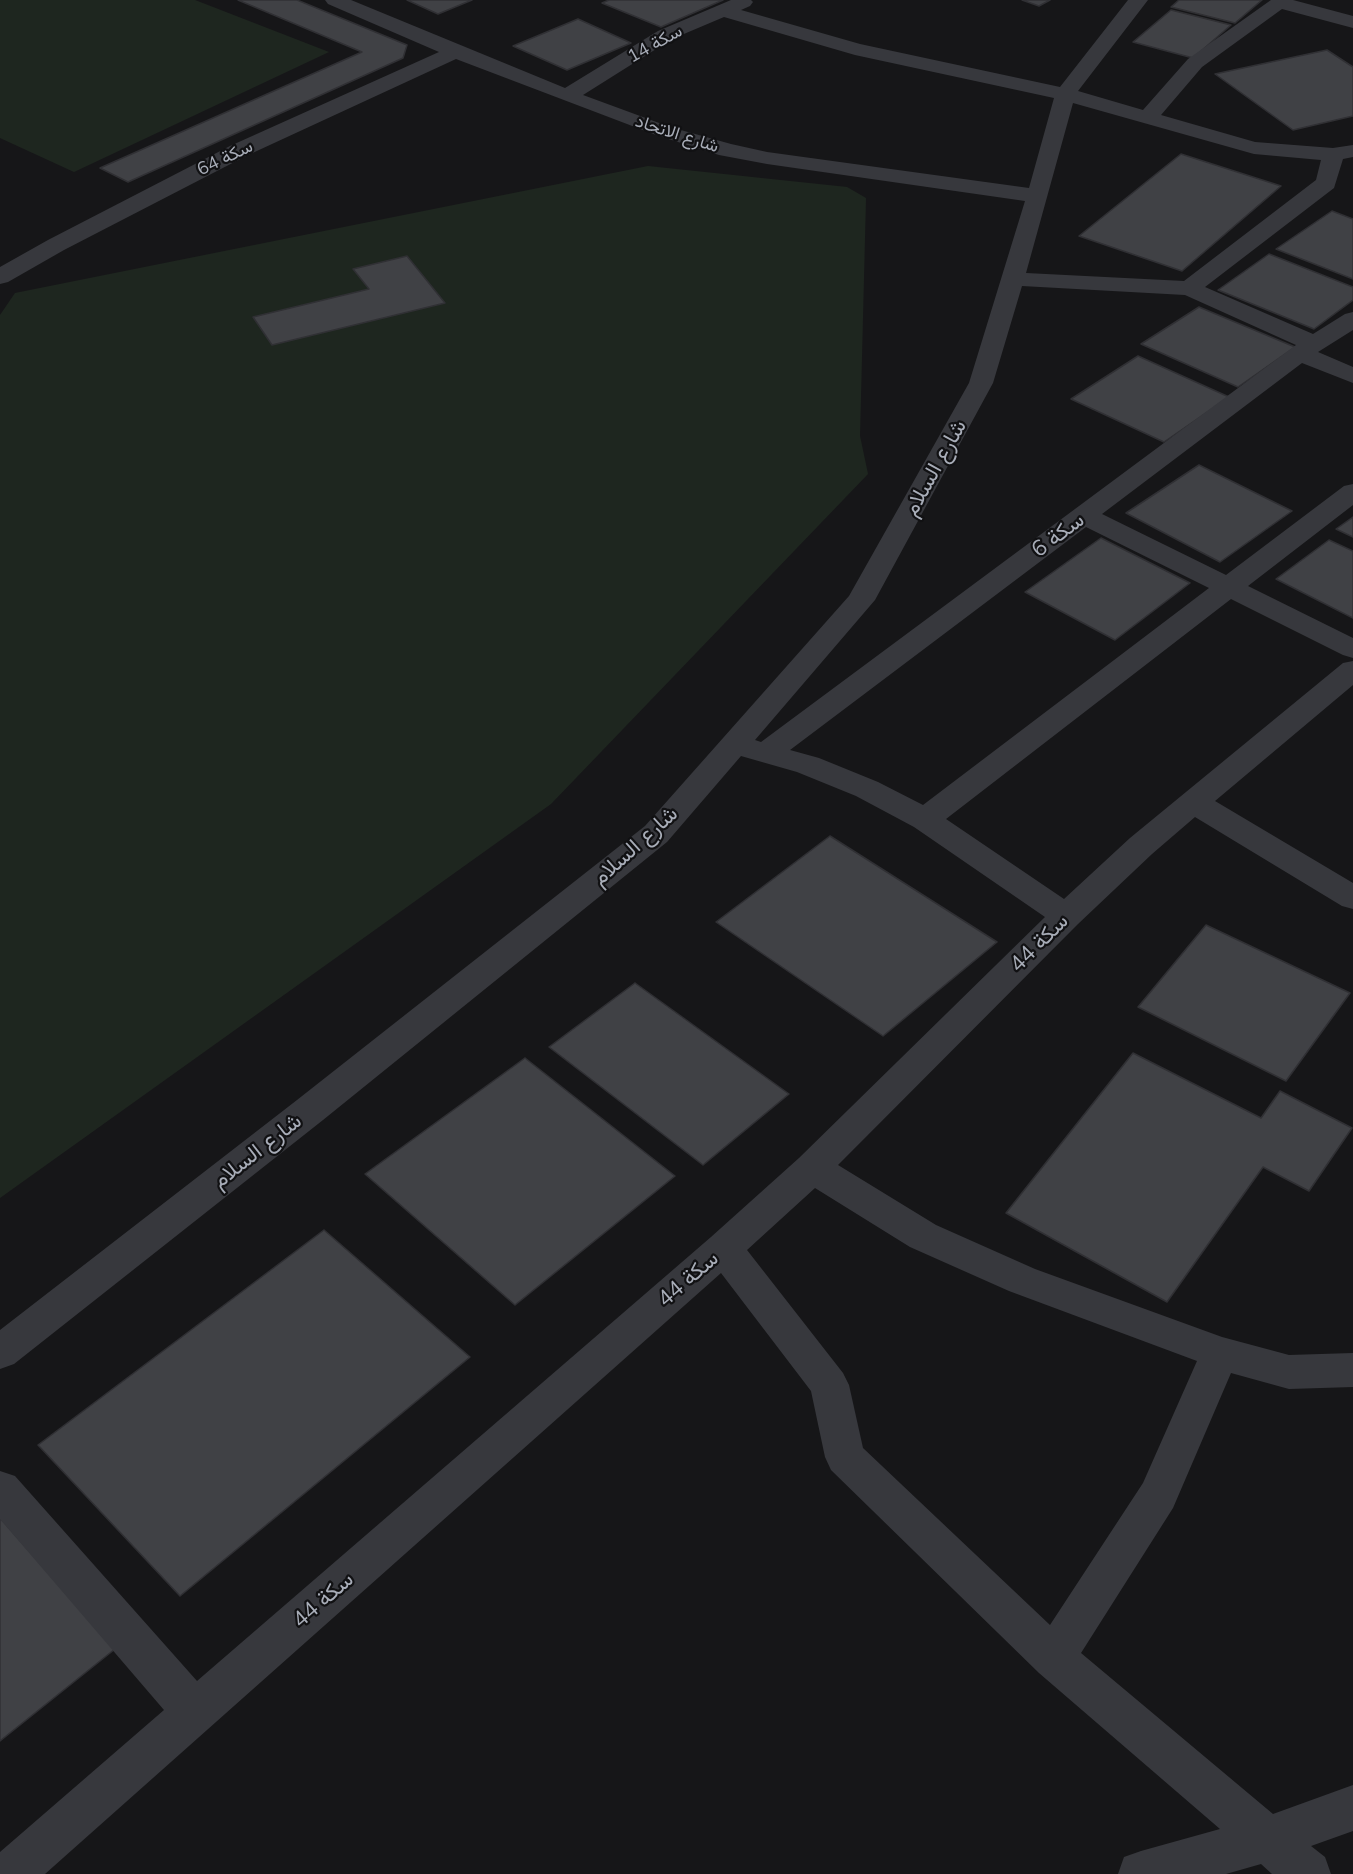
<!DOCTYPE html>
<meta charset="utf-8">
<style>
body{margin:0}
canvas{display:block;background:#161618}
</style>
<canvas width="1353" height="1874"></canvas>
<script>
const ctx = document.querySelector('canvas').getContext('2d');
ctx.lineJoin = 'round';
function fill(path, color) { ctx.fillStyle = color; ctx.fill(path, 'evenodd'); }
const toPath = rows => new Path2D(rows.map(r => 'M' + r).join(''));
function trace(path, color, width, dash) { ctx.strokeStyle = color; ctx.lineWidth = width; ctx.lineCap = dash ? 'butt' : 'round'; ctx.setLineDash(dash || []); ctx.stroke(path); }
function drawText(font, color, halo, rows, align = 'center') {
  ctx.font = font + ' Mulish,Vazirmatn,sans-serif'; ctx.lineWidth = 4.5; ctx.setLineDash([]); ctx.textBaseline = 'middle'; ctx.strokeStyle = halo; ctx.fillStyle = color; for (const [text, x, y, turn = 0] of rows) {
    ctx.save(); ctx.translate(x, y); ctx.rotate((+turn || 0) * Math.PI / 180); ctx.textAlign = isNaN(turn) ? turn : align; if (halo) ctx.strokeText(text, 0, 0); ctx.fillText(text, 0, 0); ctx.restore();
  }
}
fill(toPath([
 [0,0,195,0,329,52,74,172,0,138],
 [648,166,847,187,866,198,860,436,868,474,551,804,0,1198,0,315,15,293]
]), '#1e261f');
const building = toPath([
 [238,0,297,0,407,45,403,58,128,182,100,168,362,52,238,0],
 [407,0,472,0,438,14,407,0],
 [609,0,723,0,661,27,602,3,609,0],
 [1022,0,1050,0,1039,6,1022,0],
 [1179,0,1262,0,1235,23,1171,7,1179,0],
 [1171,10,1231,25,1193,58,1133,42,1171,10],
 [578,19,631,43,567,70,513,46,578,19],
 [1327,50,1353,67,1353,116,1293,130,1215,74,1327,50],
 [1181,154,1281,186,1182,271,1079,236,1181,154],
 [1332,211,1353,219,1353,279,1276,249,1332,211],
 [1269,254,1353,287,1353,300,1314,329,1218,290,1269,254],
 [407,256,445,303,272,345,253,317,369,289,353,269,407,256],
 [1199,307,1295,347,1238,387,1141,344,1199,307],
 [1138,356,1229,397,1164,442,1071,399,1138,356],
 [1199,465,1292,511,1220,562,1126,513,1199,465],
 [1353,517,1353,537,1336,529,1353,517],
 [1101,538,1190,583,1115,640,1025,592,1101,538],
 [1329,540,1353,551,1353,618,1276,579,1329,540],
 [830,836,997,942,883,1036,716,922,830,836],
 [1206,925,1350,993,1286,1081,1138,1007,1206,925],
 [635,983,789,1094,703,1165,549,1047,635,983],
 [1133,1053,1261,1118,1280,1091,1352,1128,1309,1191,1263,1167,1167,1302,1006,1213,1133,1053],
 [525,1058,675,1176,515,1305,365,1174,525,1058],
 [324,1230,470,1357,180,1596,38,1445,324,1230],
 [1,1519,115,1649,0,1741,0,1520,1,1519]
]);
fill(building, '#404145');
trace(building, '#303034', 1.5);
fill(toPath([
 [325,0,351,0,565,88,658,31,731,0,751,0,753,2,750,6,741,10,860,44,1060,87,1128,0,1148,0,1078,91,1143,110,1188,59,1271,0,1293,0,1353,16,1353,28,1282,9,1202,67,1161,115,1255,142,1333,148,1353,145,1353,157,1343,159,1334,188,1205,287,1313,334,1345,314,1353,312,1353,330,1318,352,1353,367,1353,383,1302,363,1102,514,1226,575,1344,486,1353,484,1353,505,1248,586,1353,638,1353,658,1343,655,1231,599,946,819,1064,899,1130,838,1343,663,1353,661,1353,685,1215,801,1353,883,1353,909,1342,906,1195,817,1152,854,1078,924,838,1165,936,1225,1035,1269,1222,1337,1289,1355,1353,1353,1353,1387,1289,1389,1231,1373,1173,1508,1081,1653,1273,1814,1353,1785,1353,1831,1311,1846,1325,1857,1331,1874,1272,1874,1261,1864,1226,1874,1118,1874,1124,1857,1141,1851,1220,1829,1039,1673,831,1470,825,1457,811,1391,721,1273,45,1874,0,1874,0,1852,164,1710,0,1519,0,1471,15,1476,197,1681,711,1237,799,1158,1045,917,914,827,856,796,797,772,741,756,667,842,323,1120,14,1364,0,1369,0,1330,297,1100,645,826,849,596,969,383,1025,201,767,164,719,155,656,135,456,59,246,156,64,250,8,282,0,284,0,267,48,240,230,146,439,52,328,4,325,0],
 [724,17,855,55,1054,98,1029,188,767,152,731,144,670,127,583,95,672,39,724,17],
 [1073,103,1254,154,1321,160,1316,180,1184,281,1026,273,1073,103],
 [1022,286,1185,295,1296,345,761,742,755,740,875,600,993,383,1022,286],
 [1086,527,1209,588,923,805,878,782,819,758,790,750,1086,527],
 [815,1188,910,1247,1009,1291,1197,1361,1143,1483,1050,1625,863,1448,849,1385,843,1373,747,1250,815,1188]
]), '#37383d');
drawText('18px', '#a8adb8', '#111113', [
 ["سكة 14",655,44,-29],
 ["شارع الاتحاد",677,134,18],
 ["سكة 64",225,158,-26]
]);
drawText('22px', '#a8adb8', '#111113', [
 ["شارع السلام",935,468,-61],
 ["سكة 6",1058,535,-37],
 ["شارع السلام",635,846,-42],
 ["سكة 44",1039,943,-45],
 ["شارع السلام",257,1151,-38],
 ["سكة 44",688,1279,-41],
 ["سكة 44",323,1600,-41]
]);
</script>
